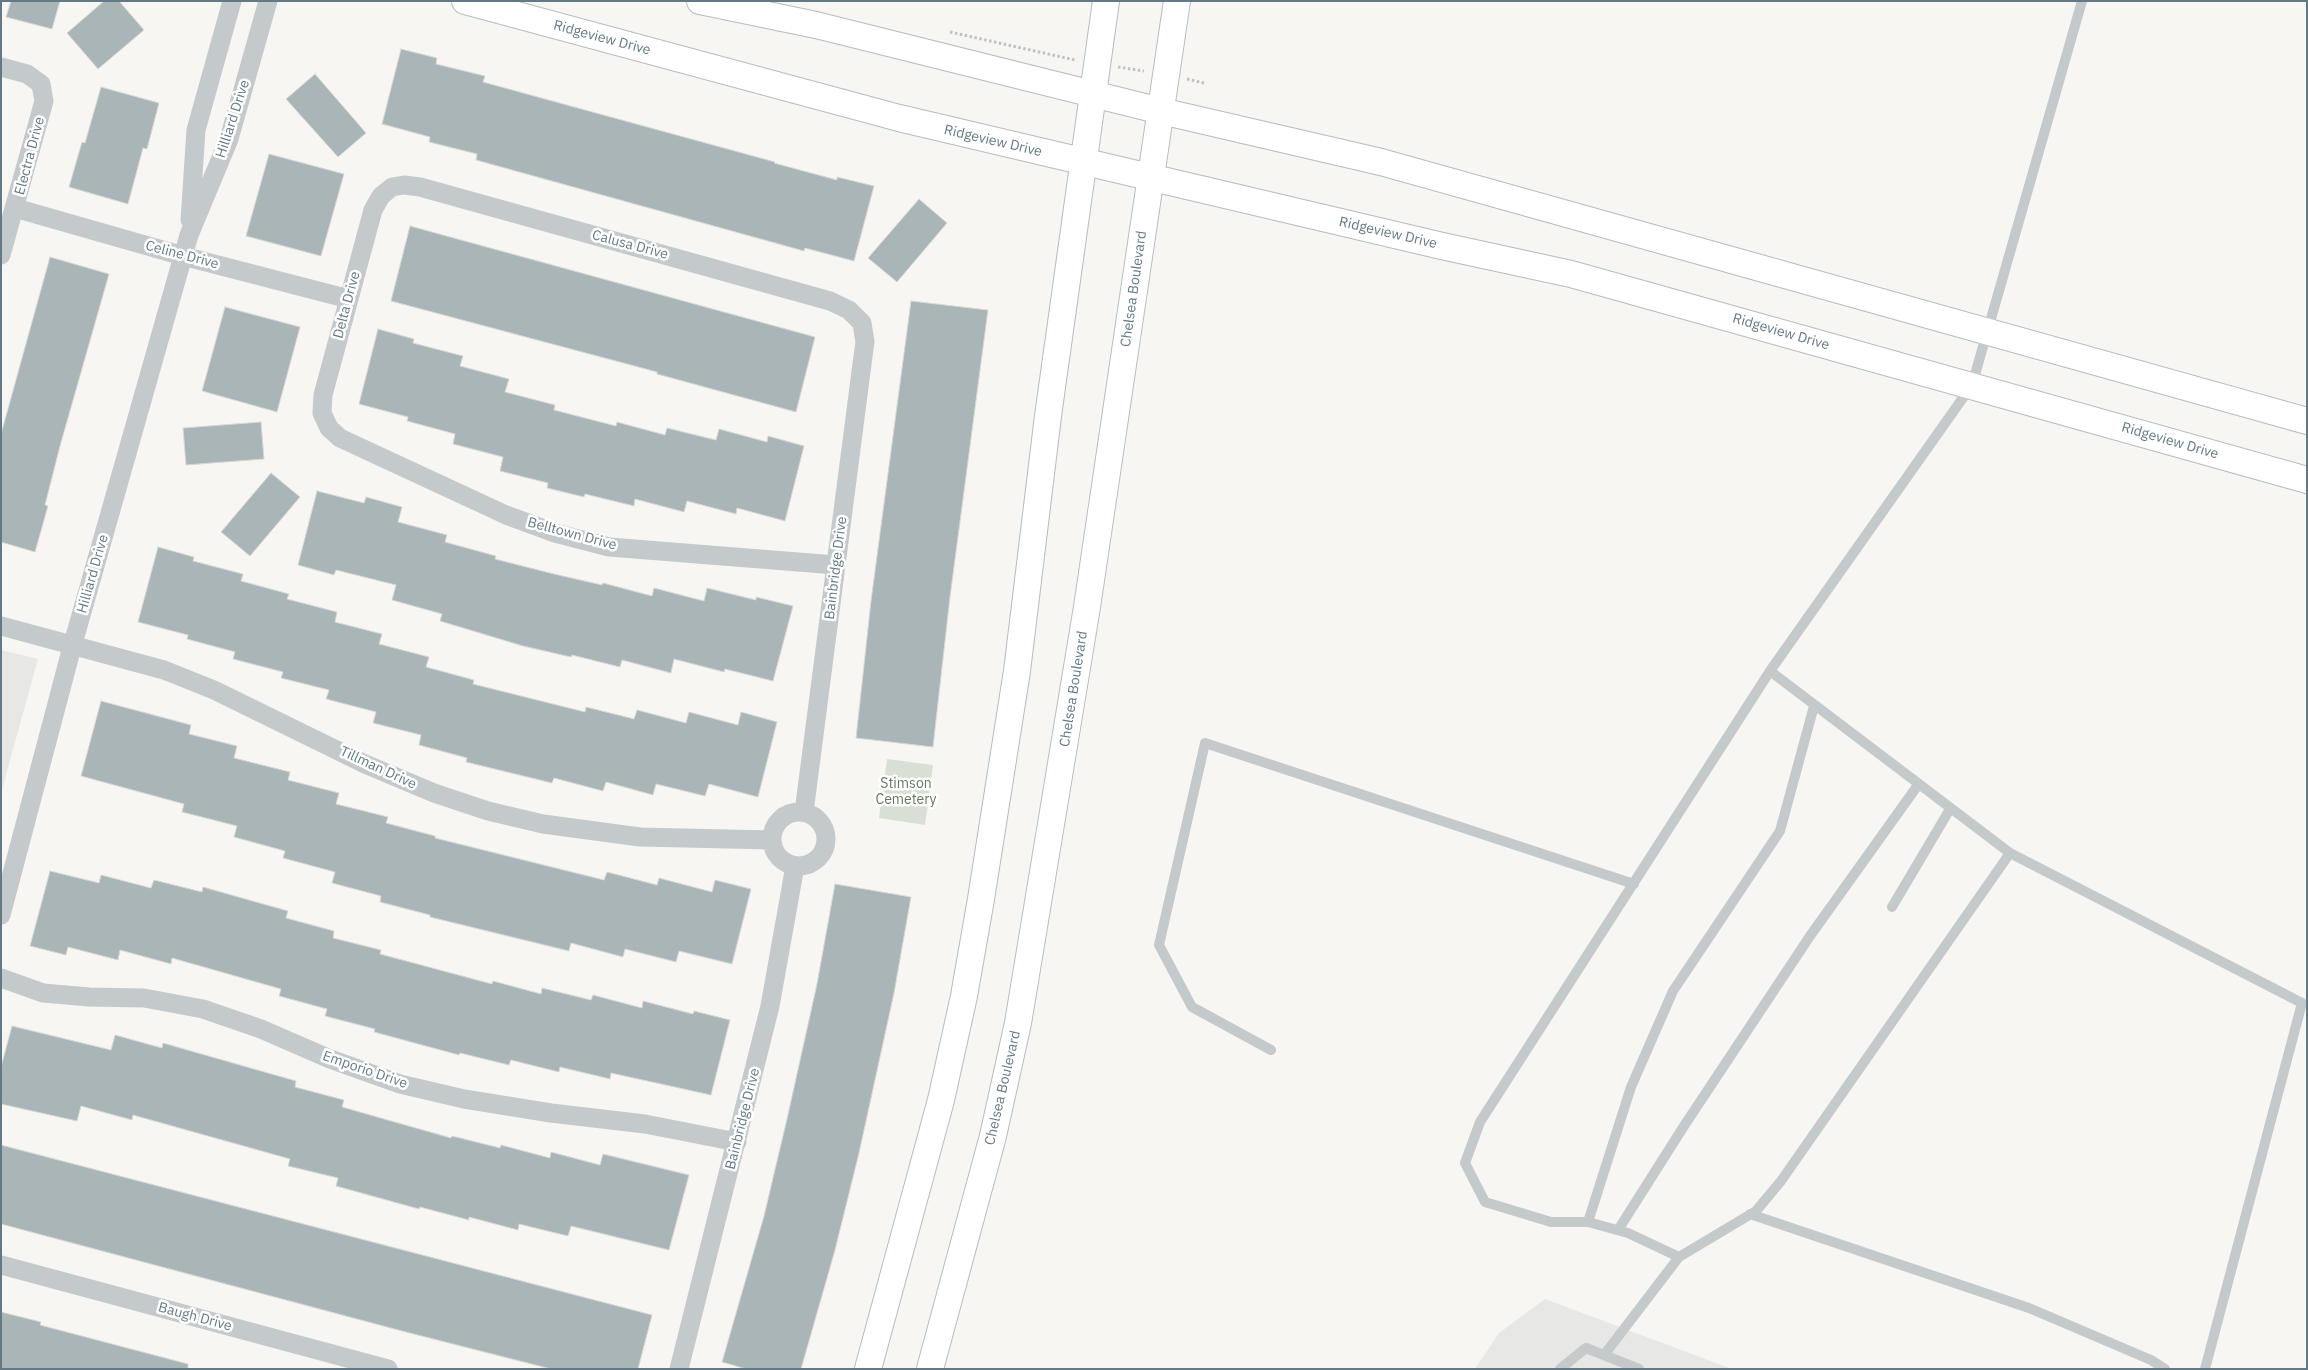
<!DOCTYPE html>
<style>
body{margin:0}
#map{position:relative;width:2308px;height:1370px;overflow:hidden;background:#f7f6f3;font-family:"IBM Plex Sans",sans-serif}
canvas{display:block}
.frame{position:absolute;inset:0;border:2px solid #637a86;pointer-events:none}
</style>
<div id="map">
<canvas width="2308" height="1370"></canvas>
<div class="frame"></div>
</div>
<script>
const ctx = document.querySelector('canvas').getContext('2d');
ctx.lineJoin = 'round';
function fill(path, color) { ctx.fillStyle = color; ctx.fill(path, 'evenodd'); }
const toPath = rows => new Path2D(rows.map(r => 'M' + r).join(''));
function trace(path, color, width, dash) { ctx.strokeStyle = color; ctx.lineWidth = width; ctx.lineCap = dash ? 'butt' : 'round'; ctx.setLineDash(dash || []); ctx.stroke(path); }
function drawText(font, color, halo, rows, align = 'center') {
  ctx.font = font + ' "IBM Plex Sans",sans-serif'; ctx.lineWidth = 5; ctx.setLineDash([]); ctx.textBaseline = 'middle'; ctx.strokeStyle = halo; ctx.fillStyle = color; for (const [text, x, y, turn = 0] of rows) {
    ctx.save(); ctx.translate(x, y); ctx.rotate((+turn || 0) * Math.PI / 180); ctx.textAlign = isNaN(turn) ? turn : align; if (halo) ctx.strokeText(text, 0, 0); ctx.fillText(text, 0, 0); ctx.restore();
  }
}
fill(toPath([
 [1,650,38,659,1,793],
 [1545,1299,1732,1369,1475,1369,1499,1333]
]), '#e7e8e6');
fill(toPath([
 [887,759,933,765,925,825,879,818]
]), '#d8dfd4');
const building = toPath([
 [11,1,60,1,52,29,6,17,11,1],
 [104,1,119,1,144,30,98,69,67,33,104,1],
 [401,49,437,58,436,64,485,76,483,82,775,162,774,163,837,180,837,177,874,186,854,261,805,248,804,251,476,160,477,154,429,142,430,137,382,124,401,49],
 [315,74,366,133,338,157,286,99,315,74],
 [101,87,159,103,147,149,143,148,128,204,69,187,82,142,85,143,101,87],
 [269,154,344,174,321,256,246,236,269,154],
 [919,199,947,223,897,282,868,258,919,199],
 [410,226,815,337,796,412,657,374,657,372,391,301,410,226],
 [50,257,109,274,60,446,45,505,48,506,35,552,1,542,1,434,50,257],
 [911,301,988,310,950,597,933,747,856,738,871,601,911,301],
 [225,307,300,327,277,412,202,391,225,307],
 [378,329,414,339,413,343,463,356,460,366,509,379,505,392,555,405,554,410,616,426,617,422,665,435,667,428,716,440,719,429,767,442,768,436,804,446,785,521,737,508,736,514,687,501,684,512,635,499,634,506,585,494,584,497,547,488,548,483,500,471,503,457,453,444,455,434,407,421,408,417,359,404,378,329],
 [261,422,264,459,186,465,183,428,261,422],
 [271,473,300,497,250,556,221,532,271,473],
 [317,491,364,503,366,497,402,507,398,522,447,535,445,542,496,556,495,559,554,574,602,585,603,583,652,596,654,588,704,601,707,588,756,600,756,597,793,606,773,681,725,669,724,672,674,659,671,673,622,660,620,667,572,655,571,657,523,646,440,621,442,614,392,600,396,585,336,570,334,575,298,565,317,491],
 [158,547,194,557,193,561,243,574,241,581,289,594,287,599,337,612,335,622,382,634,379,644,429,657,426,667,474,680,473,684,585,712,586,707,634,719,637,710,686,723,689,712,738,725,741,712,777,722,758,797,709,784,705,796,656,784,653,795,606,782,603,791,554,778,552,783,466,762,467,758,419,745,421,735,373,723,376,712,326,699,329,690,281,678,283,672,233,659,235,652,187,639,188,635,138,622,158,547],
 [101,701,191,725,189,734,237,746,234,758,290,772,288,780,339,793,336,804,388,817,386,823,435,836,435,838,604,880,607,872,657,885,659,878,712,892,715,880,751,889,732,964,679,951,676,962,625,949,623,957,571,943,569,951,430,917,430,915,380,902,381,896,332,883,335,872,283,858,285,851,234,837,237,826,182,812,184,804,81,776,101,701],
 [50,871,99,883,101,875,151,888,154,880,202,892,203,887,288,911,286,918,334,931,333,938,381,950,380,954,492,984,493,981,541,994,542,988,591,1000,593,995,642,1008,643,1001,693,1014,694,1011,730,1020,711,1095,611,1073,610,1079,560,1067,559,1072,511,1060,509,1065,460,1053,459,1055,374,1032,375,1029,325,1016,327,1009,279,996,281,989,172,958,171,964,120,950,118,960,68,947,66,955,30,946,50,871],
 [835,884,911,897,894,993,859,1153,835,1250,801,1369,746,1369,722,1362,764,1216,787,1119,817,984,835,884],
 [12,1026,111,1050,115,1035,162,1048,163,1043,296,1081,295,1087,344,1100,342,1107,451,1138,452,1136,500,1148,501,1145,550,1158,551,1152,600,1165,603,1154,689,1175,669,1250,571,1226,568,1236,519,1224,518,1230,469,1217,469,1220,420,1207,419,1209,336,1186,338,1178,288,1166,290,1159,133,1115,132,1120,81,1106,77,1121,1,1104,1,1067,12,1026],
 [1,1145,652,1315,638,1369,551,1369,402,1331,1,1224,1,1145],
 [1,1312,41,1322,40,1325,188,1364,188,1369,1,1369,1,1312]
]);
fill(building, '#aab5b8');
trace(building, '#d8d8d5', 1);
const secondary = toPath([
 [465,1,899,118,1442,246,1571,274,2307,480],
 [700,1,816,25,1161,111,1381,162,2307,421],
 [868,1369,941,1100,964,996,981,899,1017,671,1048,416,1106,1],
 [930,1369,993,1136,1018,1023,1087,607,1177,1]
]);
trace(secondary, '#b6bcc0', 28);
trace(toPath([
 [950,32,1075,60],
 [1118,67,1144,71],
 [1187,79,1204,83]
]), '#bfc2c4', 3, [2.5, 2.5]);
trace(toPath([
 [1814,706,1780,831,1673,991,1631,1087,1588,1222,1551,1222,1485,1202,1465,1163,1480,1122,1770,671,1972,385,2082,1],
 [2010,853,2302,1003,2205,1369],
 [1892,907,1950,809],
 [1271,1050,1192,1007,1159,945,1205,743,1634,884],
 [1750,1214,2029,1308,2151,1360,2165,1369],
 [1588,1222,1628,1233,1679,1257],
 [1618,1230,1684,1126,1810,936,1918,785],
 [1604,1355,1679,1257,1756,1211,1781,1181,2010,853,1770,671],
 [1560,1369,1586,1348,1639,1369]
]), '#c4c9cb', 10);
trace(toPath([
 [1,67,27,74,41,84,44,101,1,255],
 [15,208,183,256,349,299],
 [190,220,196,130,232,1],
 [1,626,164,670,214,690,365,764,434,793,488,811,543,824,640,837,772,840],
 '772 839a27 27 0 1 1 54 0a27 27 0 1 1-54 0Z',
 [804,812,836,565,862,364,865,342,862,323,849,310,830,301,420,187,404,185,392,187,381,196,373,210,323,395,322,413,329,428,340,438,506,515,555,533,609,547,836,565],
 [1,915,72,647,189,235,229,139,268,1],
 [1,978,43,993,89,997,144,998,203,1009,261,1029,330,1059,400,1084,464,1099,551,1113,645,1124,737,1142],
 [1,1265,388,1369],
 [679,1369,770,1006,795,866]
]), '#c4c9cb', 19);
trace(secondary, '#fff', 26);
drawText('14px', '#637a86', '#fff', [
 ["Ridgeview Drive",602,38,15],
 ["Hilliard Drive",233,119,-72],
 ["Ridgeview Drive",993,141,13],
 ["Electra Drive",30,156,-75],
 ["Ridgeview Drive",1388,233,13],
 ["Calusa Drive",630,245,15],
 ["Celine Drive",182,255,15],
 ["Chelsea Boulevard",1134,289,-82],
 ["Delta Drive",347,305,-75],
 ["Ridgeview Drive",1781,332,16],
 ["Ridgeview Drive",2170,441,16],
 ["Belltown Drive",572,534,15],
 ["Bainbridge Drive",836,568,-83],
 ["Hilliard Drive",93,574,-74],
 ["Chelsea Boulevard",1074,689,-81],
 ["Tillman Drive",378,768,25],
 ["Emporio Drive",365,1070,19],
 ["Chelsea Boulevard",1003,1088,-77],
 ["Bainbridge Drive",743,1119,-76],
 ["Baugh Drive",195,1317,15]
]);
drawText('14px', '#66785f', '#fff', [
 ["Stimson",906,784],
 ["Cemetery",906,800]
]);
</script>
